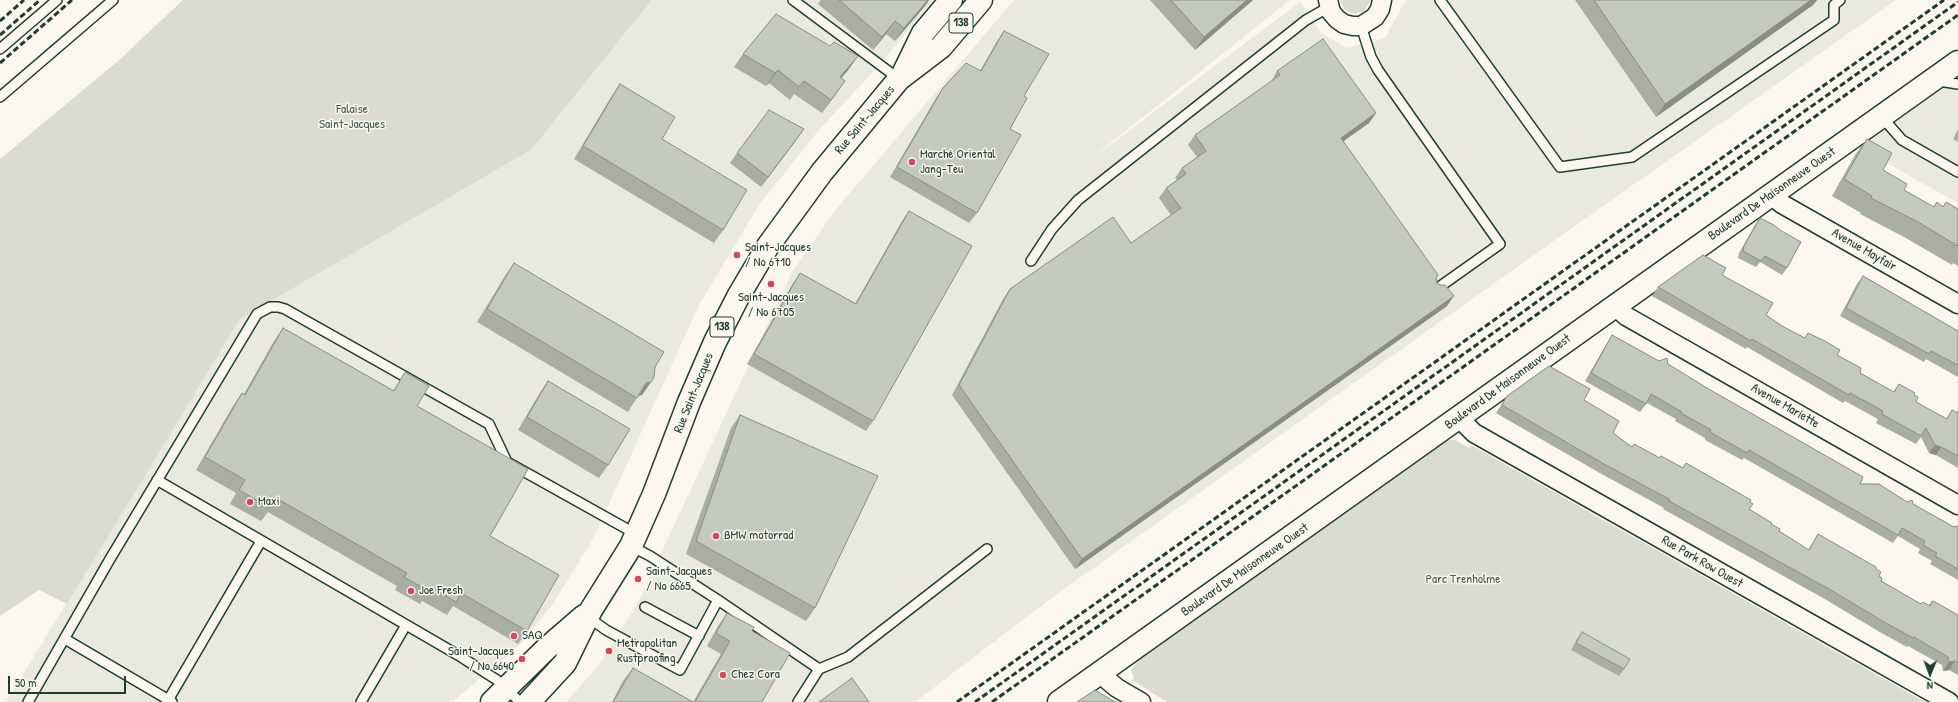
<!DOCTYPE html>
<meta charset="utf-8">
<style>
body{margin:0}
#map{position:relative;width:1958px;height:702px;overflow:hidden;background:#fbf7ec;font-family:"Patrick Hand",sans-serif}
canvas{display:block}
.north{position:absolute;left:1910px;top:654px;width:40px;height:40px;-webkit-text-stroke:3px #fbf7ec;paint-order:stroke;rotate:181deg;font-size:11px;font-weight:700;line-height:16px;text-align:center;color:#1f3d34}
.north::after{content:'';display:block;margin:auto;width:14px;height:18px;background:#1f3d34;clip-path:polygon(50% 0,100% 100%,50% 72%,0 100%)}
.scale{position:absolute;left:8px;top:676px;width:118px;height:18px;box-sizing:border-box;border:2px solid #1f3d34;border-top:0;padding-left:5px;font-size:12px;line-height:14px;white-space:nowrap;color:#1f3d34;-webkit-text-stroke:3px #fbf7ec;paint-order:stroke}
</style>
<div id="map">
<canvas width="1958" height="702"></canvas>
<div class="north">N</div>
<div class="scale">50 m</div>
</div>
<script>
const ctx = document.querySelector('canvas').getContext('2d');
ctx.lineJoin = 'round';
function fill(path, color) { ctx.fillStyle = color; ctx.fill(path, 'evenodd'); }
const toPath = rows => new Path2D(rows.map(r => 'M' + r).join(''));
function trace(path, color, width, dash) { ctx.strokeStyle = color; ctx.lineWidth = width; ctx.lineCap = dash ? 'butt' : 'round'; ctx.setLineDash(dash || []); ctx.stroke(path); }
function drawText(font, color, halo, rows, align = 'center') {
  ctx.font = font + ' "Patrick Hand",sans-serif'; ctx.lineWidth = 3; ctx.setLineDash([]); ctx.textBaseline = 'middle'; ctx.strokeStyle = halo; ctx.fillStyle = color; for (const [text, x, y, turn = 0] of rows) {
    ctx.save(); ctx.translate(x, y); ctx.rotate((+turn || 0) * Math.PI / 180); ctx.textAlign = isNaN(turn) ? turn : align; if (halo) ctx.strokeText(text, 0, 0); ctx.fillText(text, 0, 0); ctx.restore();
  }
}
fill(toPath([
 [652,0,934,0,876,69,818,131,759,205,699,305,593,539,552,605,516,649,452,702,6,702,240,319,531,150],
 [1014,0,1290,0,1078,169,1300,2,1321,33,1346,48,1385,38,1406,0,1896,0,1572,228,1057,594,915,702,566,702,597,667,637,605,792,272,837,208],
 [1958,77,1958,203,1860,148]
]), '#eae9de');
fill(toPath([
 [183,0,652,0,531,150,240,319,67,604,39,590,0,616,0,159,118,61],
 [1340,0,1371,0,1364,11,1354,14,1345,10],
 [1448,440,1455,440,1469,448,1471,445,1925,702,1167,702,1132,680,1134,678,1131,670,1137,662]
]), '#dbdcd1');
const lane = toPath([
 [793,0,899,79],
 [1440,0,1560,167,1632,157,1834,20,1834,5,1840,0],
 [1361,26,1371,57,1378,70,1500,244,1435,290],
 [0,49,57,0],
 [1940,76,1945,82,1958,84],
 [0,97,113,0],
 [1881,116,1902,140,1958,172],
 [1031,261,1052,229,1078,200,1306,20,1329,7],
 [157,480,458,655,497,680,520,702],
 [631,546,650,556,718,600,819,669,798,702],
 [645,607,699,636],
 [588,617,606,630,680,670,718,600],
 [65,639,172,702],
 [819,669,848,657,987,549],
 [28,702,110,559,257,314,270,307,278,307,285,309,489,424,507,462,636,534],
 [167,702,261,541],
 [361,702,406,625]
]);
const street = toPath([
 [1328,0,1331,12,1337,19,1344,24,1353,26,1361,26,1375,17,1380,9,1382,0],
 [1771,195,1782,204,1958,304],
 [1614,305,1626,316,1958,505],
 [1459,418,1474,433,1949,702],
 [1099,673,1117,688,1141,702]
]);
const secondary = toPath([
 [1059,702,1958,62]
]);
const primary = toPath([
 [904,72,923,33,951,0],
 [492,702,547,648,584,616],
 [529,702,565,663,591,610,631,546,654,494,689,402,715,342,739,295,768,246,822,172,899,79,941,47,981,0]
]);
trace(lane, '#1f3d34', 12);
trace(street, '#1f3d34', 21);
trace(secondary, '#1f3d34', 25);
trace(primary, '#1f3d34', 25);
trace(lane, '#fbf7ec', 9);
trace(street, '#fbf7ec', 18);
trace(secondary, '#fbf7ec', 22);
trace(primary, '#fbf7ec', 22);
trace(toPath([
 [0,21,24,0],
 [0,35,40,0],
 [0,63,72,0],
 [957,702,1944,0],
 [975,702,1958,2],
 [992,702,1958,15]
]), '#1f3d34', 3, [6, 3]);
fill(toPath([
 [821,0,929,0,895,41,886,34,873,50,818,4],
 [1150,0,1253,0,1195,50],
 [1575,0,1817,0,1813,5,1656,117],
 [1004,31,1024,96,1010,129,977,213,969,223,890,177,936,98,943,88,980,71,997,41],
 [743,54,849,69,841,78,836,94,822,113,794,94,790,100,769,83,766,86,734,67],
 [1277,71,1376,113,1369,123,1343,141,1436,278,1437,283,1447,306,1075,569,952,395,1003,299,1010,289,1131,243,1171,215,1159,198,1166,188,1177,180,1175,178,1182,168,1197,157,1188,145,1195,135,1271,82],
 [620,84,723,230,714,243,574,159,611,97],
 [1958,129,1958,142,1953,139],
 [797,139,761,187,730,163,737,153],
 [1867,139,1883,170,1904,190,1933,207,1937,202,1943,207,1946,202,1958,209,1958,266,1953,263,1952,265,1906,238,1860,214,1861,213,1832,196,1855,155],
 [909,211,873,421,866,431,747,364,793,283,800,273,855,304,902,221],
 [1760,218,1787,268,1782,275,1760,262,1756,267,1738,258,1739,253,1755,225],
 [514,263,655,367,642,395,638,396,628,412,477,322,505,276],
 [1722,275,1766,315,1782,326,1805,338,1808,333,1860,373,1893,392,1899,384,1914,395,1916,402,1946,419,1952,410,1957,412,1958,410,1958,468,1936,455,1929,453,1921,437,1916,444,1876,423,1878,419,1845,401,1843,403,1747,347,1746,349,1652,296,1658,287],
 [1863,276,1958,331,1958,377,1926,359,1924,362,1840,316,1857,284],
 [283,328,393,391,405,372,417,406,490,536,527,631,518,644,453,606,447,615,422,601,420,604,395,590,397,586,268,512,261,521,230,504,236,493,196,470,233,406,242,393,244,394,274,341],
 [1612,335,1659,361,1668,364,1860,484,1913,504,1954,527,1958,526,1958,580,1930,564,1932,561,1918,553,1920,549,1898,536,1893,543,1744,458,1742,460,1705,440,1705,438,1675,421,1676,419,1647,403,1640,412,1585,381,1607,343],
 [548,381,608,465,599,478,518,430,539,394],
 [1507,396,1584,400,1613,433,1631,447,1683,468,1686,463,1750,502,1749,509,1771,524,1779,531,1808,550,1818,534,1876,569,1879,576,1881,581,1921,604,1929,605,1932,601,1958,615,1958,675,1949,670,1943,671,1942,665,1908,646,1907,647,1878,631,1823,598,1663,509,1664,508,1598,472,1496,413],
 [740,415,815,608,806,621,686,554,731,428],
 [727,613,752,631,762,702,612,702,623,681,633,668,693,702,721,654,707,646,718,626],
 [1582,632,1624,669,1619,676,1571,650,1577,639]
]), '#a9ada3');
fill(toPath([
 [928,0,929,0,926,5,895,41,904,28],
 [1247,0,1253,0,1195,50,1204,37],
 [1811,0,1817,0,1813,5,1656,117,1665,104],
 [895,21,886,34,873,50,882,37],
 [858,56,849,69,831,90,840,77],
 [778,70,769,83,766,86,775,73],
 [845,81,836,94,822,113,831,100],
 [1376,113,1369,123,1334,148,1341,138],
 [804,129,797,139,761,187,768,177],
 [1454,296,1447,306,1075,569,1082,559],
 [651,382,642,395,637,396,646,383],
 [1935,445,1941,447,1936,455,1929,453],
 [1955,661,1949,670,1943,671,1949,662]
]), '#898d85');
const building = toPath([
 [839,0,928,0,904,28,895,21,882,37,839,0],
 [1171,0,1247,0,1204,37,1171,0],
 [1594,0,1811,0,1665,104,1594,0],
 [776,14,830,46,834,42,858,56,840,77,845,81,831,100,804,81,799,87,778,70,775,73,743,54,776,14],
 [1004,31,1049,54,1024,96,1027,98,1010,129,1021,135,977,213,897,167,943,88,966,63,981,71,1004,31],
 [1323,39,1376,113,1341,138,1438,275,1436,278,1437,283,1440,285,1445,285,1454,296,1082,559,959,385,1010,289,1113,217,1131,243,1181,208,1166,188,1186,174,1182,168,1206,151,1195,135,1280,75,1277,71,1323,39],
 [620,84,675,117,662,139,747,190,723,230,583,146,620,84],
 [769,110,804,129,768,177,737,153,769,110],
 [1867,139,1892,153,1883,170,1907,184,1904,190,1934,207,1937,202,1943,207,1946,202,1958,209,1958,246,1918,222,1871,198,1872,196,1844,179,1867,139],
 [909,211,972,246,873,421,754,354,800,273,856,304,909,211],
 [1760,218,1774,225,1780,230,1801,242,1787,268,1765,256,1761,261,1743,251,1744,246,1760,218],
 [1703,255,1726,268,1722,275,1773,303,1766,315,1782,326,1805,338,1808,333,1825,341,1840,350,1837,355,1861,368,1860,373,1894,392,1899,384,1915,393,1914,395,1918,397,1916,402,1947,419,1952,410,1958,413,1958,412,1958,456,1941,447,1935,445,1926,428,1921,436,1882,414,1883,411,1850,393,1849,395,1752,339,1751,341,1658,287,1703,255],
 [514,263,664,352,655,367,654,377,651,382,646,383,637,398,487,309,514,263],
 [1863,276,1958,331,1958,365,1931,351,1929,354,1846,308,1863,276],
 [283,328,394,391,405,372,429,386,417,406,528,469,490,536,559,575,527,631,461,593,456,602,431,587,429,591,404,577,407,573,276,498,270,508,239,490,245,480,205,457,242,393,245,395,283,328],
 [1612,335,1659,361,1667,358,1668,364,1707,388,1863,477,1860,484,1879,484,1907,502,1912,500,1913,504,1954,527,1958,526,1958,569,1935,556,1937,553,1923,545,1925,541,1902,528,1898,535,1749,450,1747,453,1710,432,1711,430,1681,413,1682,412,1651,394,1646,404,1591,373,1612,335],
 [1549,366,1590,389,1584,400,1619,421,1613,433,1632,447,1634,444,1660,458,1661,456,1683,468,1686,463,1751,500,1750,502,1753,504,1749,509,1772,523,1771,524,1780,529,1779,531,1809,550,1818,534,1876,567,1876,569,1881,572,1879,576,1882,578,1881,581,1921,604,1923,602,1930,606,1932,601,1935,602,1958,615,1958,663,1955,661,1949,662,1948,657,1914,637,1913,638,1884,622,1829,589,1669,501,1669,499,1604,464,1502,405,1507,396,1549,366],
 [548,381,630,429,608,465,527,417,548,381],
 [740,415,878,476,815,608,696,541,740,415],
 [727,613,754,627,752,631,790,653,762,702,695,702,730,641,716,633,727,613],
 [1582,632,1630,659,1624,669,1576,643,1582,632],
 [633,668,693,702,613,702,633,668],
 [852,678,869,702,819,702,852,678],
 [1095,690,1115,702,1116,702,1077,702,1095,690]
]);
fill(building, '#c4c9be');
trace(building, '#898d85', 1);
for (const [x, y, r, color] of [
 [912,162,4,"#d1495b"],
 [737,255,4,"#d1495b"],
 [771,284,4,"#d1495b"],
 [250,502,4,"#d1495b"],
 [716,536,4,"#d1495b"],
 [638,579,4,"#d1495b"],
 [411,591,4,"#d1495b"],
 [514,636,4,"#d1495b"],
 [609,651,4,"#d1495b"],
 [522,659,4,"#d1495b"],
 [723,675,4,"#d1495b"]
]) { const dot = new Path2D(); dot.arc(x, y, r, 0, 2 * Math.PI); ctx.fillStyle = color; ctx.fill(dot); trace(dot, '#fbf7ec', 1.5); }
for (const [x, y, w] of [
 [961,23,24],
 [722,327,24]
]) { const box = new Path2D(); box.roundRect(x - w / 2, y - 10, w, 20, 3); ctx.fillStyle = '#fbf7ec'; ctx.fill(box); trace(box, '#1f3d34', 1); }
drawText('bold 12px', '#1f3d34', null, [
 ["138",961,23],
 ["138",722,327]
]);
drawText('13px', '#455d53', '#fbf7ec', [
 ["Falaise",352,110],
 ["Saint-Jacques",352,125],
 ["Parc Trenholme",1463,580]
]);
drawText('13px', '#1f3d34', '#fbf7ec', [
 ["Rue Saint-Jacques",865,120,-50],
 ["Boulevard De Maisonneuve Ouest",1772,194,-35],
 ["Avenue Mayfair",1864,250,30],
 ["Boulevard De Maisonneuve Ouest",1508,382,-36],
 ["Rue Saint-Jacques",694,393,-68],
 ["Avenue Mariette",1785,406,30],
 ["Rue Park Row Ouest",1702,562,30],
 ["Boulevard De Maisonneuve Ouest",1245,570,-35]
]);
drawText('13px', '#1f3d34', '#fbf7ec', [
 ["Marché Oriental",920,155],
 ["Jang-Teu",920,170],
 ["Saint-Jacques",745,248],
 ["/ No 6710",745,263],
 ["Saint-Jacques",771,298,"center"],
 ["/ No 6705",771,313,"center"],
 ["Maxi",258,502],
 ["BMW motorrad",724,536],
 ["Saint-Jacques",646,572],
 ["/ No 6665",646,587],
 ["Joe Fresh",419,591],
 ["SAQ",522,636],
 ["Metropolitan",617,644],
 ["Rustproofing",617,659],
 ["Saint-Jacques",514,652,"right"],
 ["/ No 6640",514,667,"right"],
 ["Chez Cora",731,675]
], 'left');
</script>
